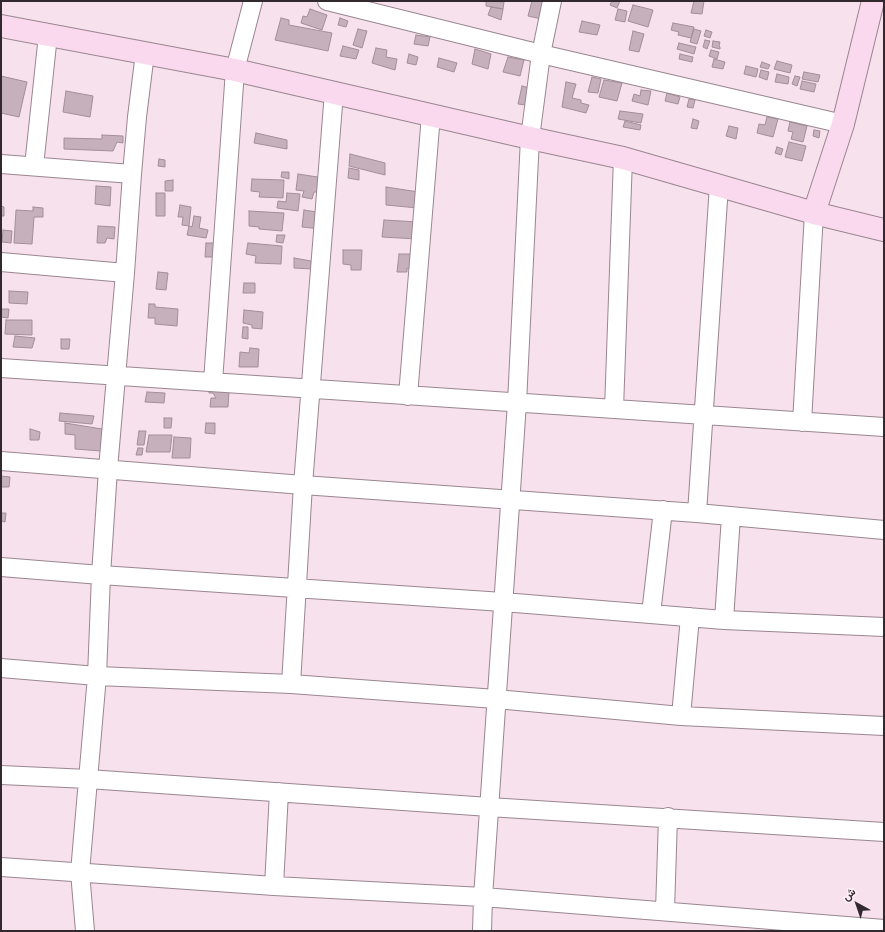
<!DOCTYPE html>
<meta charset="utf-8">
<style>
body{margin:0}
#map{position:relative;width:885px;height:932px;overflow:hidden;background:#f7e1ed;font-family:Raleway,Vazirmatn,sans-serif}
canvas{display:block}
.frame{position:absolute;inset:0;border:2px solid #31292e;pointer-events:none}
.north{position:absolute;left:837px;top:884px;width:40px;height:40px;-webkit-text-stroke:3px #fff1f8;paint-order:stroke;rotate:320deg;font-size:11px;font-weight:700;line-height:16px;text-align:center;color:#31292e}
.north::after{content:'';display:block;margin:auto;width:14px;height:18px;background:#31292e;clip-path:polygon(50% 0,100% 100%,50% 72%,0 100%)}
</style>
<div id="map">
<canvas width="885" height="932"></canvas>
<div class="frame"></div>
<div class="north">ش</div>
</div>
<script>
const ctx = document.querySelector('canvas').getContext('2d');
ctx.lineJoin = 'round';
function fill(path, color) { ctx.fillStyle = color; ctx.fill(path, 'evenodd'); }
const toPath = rows => new Path2D(rows.map(r => 'M' + r).join(''));
function trace(path, color, width, dash) { ctx.strokeStyle = color; ctx.lineWidth = width; ctx.lineCap = dash ? 'butt' : 'round'; ctx.setLineDash(dash || []); ctx.stroke(path); }
const building = toPath([
 [486,1,504,2,503,9,486,6,486,1],
 [532,1,539,1,550,4,546,20,528,16,532,1],
 [612,1,620,1,617,8,610,5,612,1],
 [694,1,704,1,702,14,691,13,694,1],
 [633,5,653,10,648,27,628,21,633,5],
 [491,7,503,9,501,20,488,15,491,7],
 [310,9,327,15,322,30,301,23,303,16,307,17,310,9],
 [618,9,627,11,625,22,615,20,618,9],
 [281,18,289,20,289,25,332,33,328,51,275,40,281,18],
 [340,18,348,21,346,27,338,25,340,18],
 [582,21,600,25,597,35,579,32,582,21],
 [673,23,694,27,691,38,678,35,679,32,671,30,673,23],
 [358,29,367,31,362,48,353,45,358,29],
 [694,29,701,31,697,44,690,42,694,29],
 [706,30,712,32,710,38,704,36,706,30],
 [633,31,644,34,639,52,629,50,633,31],
 [416,35,430,37,428,46,414,44,416,35],
 [705,40,710,41,707,49,703,47,705,40],
 [713,41,720,42,719,46,720,47,720,49,712,47,713,41],
 [679,43,696,47,694,54,677,49,679,43],
 [343,46,359,50,356,59,340,56,343,46],
 [376,48,387,50,386,57,397,59,395,70,372,63,376,48],
 [475,49,491,54,488,69,472,64,475,49],
 [711,50,719,52,717,59,709,56,711,50],
 [409,54,418,57,416,65,407,63,409,54],
 [680,54,693,57,692,62,679,59,680,54],
 [508,57,524,60,520,76,503,72,508,57],
 [439,58,457,63,454,72,437,67,439,58],
 [714,59,725,62,723,69,712,67,714,59],
 [777,61,792,65,790,73,774,69,777,61],
 [762,62,770,65,768,69,760,67,762,62],
 [746,66,758,69,756,77,744,74,746,66],
 [761,70,769,72,767,80,759,77,761,70],
 [804,72,820,75,818,82,802,79,804,72],
 [777,74,789,77,788,84,775,82,777,74],
 [1,76,27,82,19,117,1,113,1,76],
 [795,76,800,77,797,86,792,84,795,76],
 [592,77,601,79,598,93,588,92,592,77],
 [604,80,622,83,617,101,599,97,604,80],
 [802,81,816,84,814,92,800,89,802,81],
 [566,82,576,84,572,98,581,100,581,103,589,105,586,113,562,107,566,82],
 [522,86,530,88,526,105,518,104,522,86],
 [641,90,651,91,648,105,632,101,634,94,640,96,641,90],
 [66,91,93,96,90,117,63,112,66,91],
 [667,93,680,97,678,104,665,101,667,93],
 [689,99,695,100,693,108,687,107,689,99],
 [620,111,643,114,641,123,618,119,620,111],
 [767,117,778,119,773,137,757,133,759,124,765,125,767,117],
 [693,119,699,121,697,129,691,128,693,119],
 [625,121,641,125,640,130,623,127,625,121],
 [790,122,807,126,803,142,791,139,793,132,788,131,790,122],
 [729,126,738,128,736,139,726,136,729,126],
 [814,130,820,131,819,138,813,136,814,130],
 [256,133,287,140,287,149,254,143,256,133],
 [102,135,123,136,123,143,117,142,113,151,64,149,64,138,102,139,102,135],
 [789,142,806,146,802,161,785,157,789,142],
 [777,147,783,149,781,155,775,153,777,147],
 [350,154,385,163,385,175,349,166,350,154],
 [159,159,165,160,165,167,158,166,159,159],
 [349,168,359,170,359,180,348,178,349,168],
 [282,172,289,172,289,179,281,177,282,172],
 [298,174,324,178,324,192,314,192,312,199,302,197,304,191,296,190,298,174],
 [252,179,284,180,283,198,259,197,260,192,251,191,252,179],
 [173,180,173,191,165,191,165,181,173,180],
 [96,186,111,187,110,206,95,204,96,186],
 [386,187,419,192,418,208,386,205,386,187],
 [156,193,165,193,165,216,156,216,156,193],
 [287,193,300,194,298,211,277,208,278,201,286,202,287,193],
 [180,205,191,207,189,226,182,225,183,217,178,217,180,205],
 [1,206,4,207,4,216,1,216,1,206],
 [33,207,43,208,43,217,34,217,32,244,14,243,16,210,33,211,33,207],
 [304,210,323,213,321,229,302,227,304,210],
 [249,211,284,213,282,231,259,229,259,227,249,226,249,211],
 [194,216,201,217,199,228,208,230,206,238,187,235,189,226,192,227,194,216],
 [384,220,418,222,417,239,382,237,384,220],
 [98,226,115,227,114,239,107,238,105,243,97,243,98,226],
 [3,230,12,231,11,243,2,242,3,230],
 [277,235,285,235,283,243,276,242,277,235],
 [206,243,214,243,214,257,205,257,206,243],
 [248,243,282,246,281,264,255,263,256,256,246,254,248,243],
 [343,250,362,250,361,270,351,270,351,265,343,264,343,250],
 [399,254,417,254,414,269,407,268,407,272,397,272,399,254],
 [294,258,311,261,312,269,294,268,294,258],
 [158,272,168,273,166,290,156,289,158,272],
 [244,283,255,283,255,293,243,293,244,283],
 [9,291,28,292,27,304,9,303,9,291],
 [149,304,155,304,155,307,178,309,177,326,155,324,155,318,148,318,149,304],
 [1,309,9,309,8,318,1,317,1,309],
 [244,310,263,312,262,329,252,328,252,325,243,323,244,310],
 [6,320,32,320,32,335,5,334,6,320],
 [243,327,248,327,248,339,242,338,243,327],
 [15,336,35,338,32,348,13,347,15,336],
 [61,339,70,339,69,349,61,349,61,339],
 [250,348,259,349,258,367,239,367,240,352,249,353,250,348],
 [209,388,229,391,228,407,210,407,211,398,216,398,213,393,209,393,209,388],
 [147,392,165,393,164,403,145,402,147,392],
 [60,413,94,416,92,424,59,421,60,413],
 [164,418,172,418,171,428,164,428,164,418],
 [65,423,102,429,101,451,75,449,75,435,65,434,65,423],
 [206,423,215,423,215,434,205,433,206,423],
 [30,429,40,432,39,440,30,440,30,429],
 [139,431,146,431,144,445,137,445,139,431],
 [149,435,172,435,170,452,146,452,149,435],
 [174,437,191,438,190,458,172,458,174,437],
 [138,448,143,448,142,455,136,455,138,448],
 [1,476,10,477,9,487,1,487,1,476],
 [1,513,6,513,5,522,1,521,1,513]
]);
fill(building, '#c5b0bb');
trace(building, '#a28e99', 1);
const street = toPath([
 [327,1,541,54,843,124],
 [1,164,132,174],
 [34,166,48,35],
 [1,262,125,273],
 [1,368,884,427],
 [213,382,235,70,253,1],
 [408,396,431,115],
 [614,409,623,158],
 [802,422,814,213],
 [1,461,303,485,697,513,884,530],
 [697,513,719,185],
 [1,567,101,575,503,602,724,620,884,627],
 [651,614,663,510],
 [724,620,731,516],
 [1,668,97,676,291,684,496,699,681,716,884,726],
 [291,684,303,485,334,92],
 [681,716,690,617],
 [1,775,88,779,489,807,884,832],
 [1,867,274,886,483,897,884,929],
 [274,886,279,792],
 [665,911,668,817],
 [85,931,80,872,97,676,101,575,108,469,125,273,132,174,137,117,145,53],
 [482,931,483,897,517,403,530,138,541,54,552,1]
]);
const secondary = toPath([
 [1,26,235,70,530,138,623,158,814,213,884,230],
 [814,213,843,124,873,1]
]);
trace(street, '#998690', 20);
trace(secondary, '#998690', 24);
trace(street, '#fff', 18);
trace(secondary, '#fad8ed', 22);
</script>
